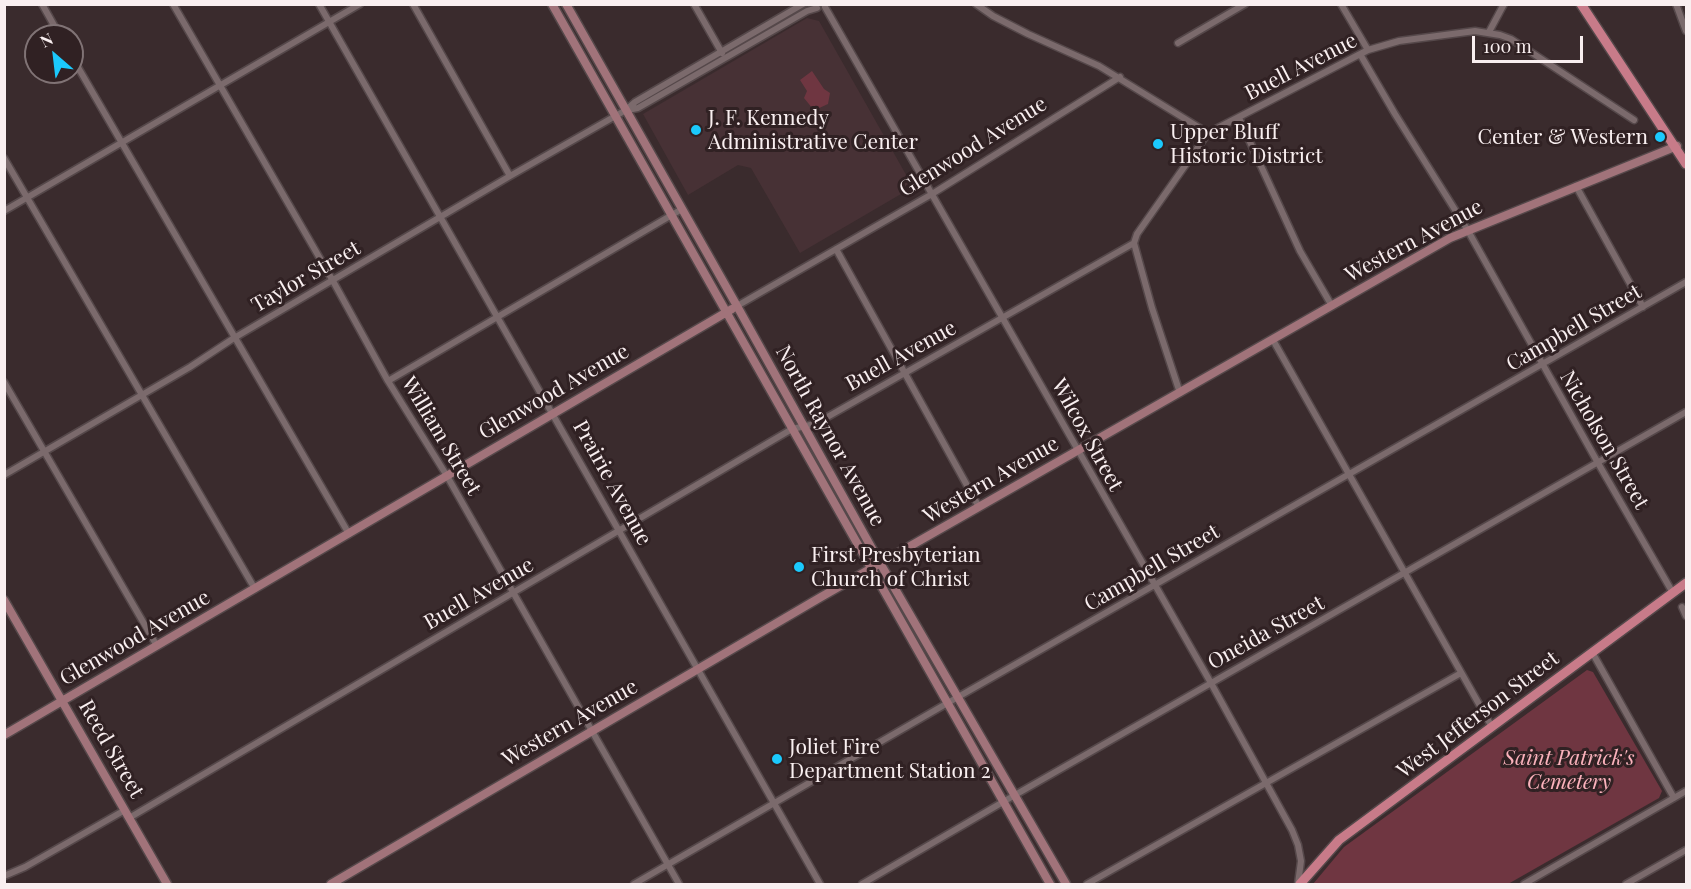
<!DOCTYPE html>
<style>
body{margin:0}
#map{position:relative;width:1691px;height:889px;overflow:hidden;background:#3a2b2d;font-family:"Playfair Display",serif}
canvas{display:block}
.frame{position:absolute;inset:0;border:6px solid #f9eff0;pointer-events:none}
.north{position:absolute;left:24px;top:24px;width:60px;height:60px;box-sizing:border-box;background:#302123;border:2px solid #807375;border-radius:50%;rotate:332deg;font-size:16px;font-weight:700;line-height:24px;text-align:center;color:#f9eff0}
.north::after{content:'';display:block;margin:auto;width:21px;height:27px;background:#1bc9fc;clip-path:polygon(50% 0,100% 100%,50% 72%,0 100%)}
.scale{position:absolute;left:1472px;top:36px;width:111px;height:27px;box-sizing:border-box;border:3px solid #f9eff0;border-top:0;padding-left:8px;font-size:18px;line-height:21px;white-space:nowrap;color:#f9eff0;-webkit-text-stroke:4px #302123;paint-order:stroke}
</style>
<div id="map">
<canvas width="1691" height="889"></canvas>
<div class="frame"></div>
<div class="north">N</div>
<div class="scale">100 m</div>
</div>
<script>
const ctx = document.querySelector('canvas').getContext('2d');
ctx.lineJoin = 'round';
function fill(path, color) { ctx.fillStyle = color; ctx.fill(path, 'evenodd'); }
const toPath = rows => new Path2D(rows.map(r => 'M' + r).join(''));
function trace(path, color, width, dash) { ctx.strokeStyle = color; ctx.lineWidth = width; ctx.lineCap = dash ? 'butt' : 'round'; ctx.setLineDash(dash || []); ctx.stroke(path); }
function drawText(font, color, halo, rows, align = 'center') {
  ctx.font = font + ' "Playfair Display",serif'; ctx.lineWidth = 6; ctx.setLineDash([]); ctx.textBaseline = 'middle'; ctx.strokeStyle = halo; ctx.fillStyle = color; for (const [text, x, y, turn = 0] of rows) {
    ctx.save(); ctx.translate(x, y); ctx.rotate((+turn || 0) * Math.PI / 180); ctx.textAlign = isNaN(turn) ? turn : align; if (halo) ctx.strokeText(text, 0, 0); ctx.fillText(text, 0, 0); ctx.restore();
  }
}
fill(toPath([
 [807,18,819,21,913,187,800,253,751,168,738,165,688,195,643,114]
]), '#473135');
fill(toPath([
 [812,71,824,89,830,93,828,104,817,109,813,109,804,98,807,91,800,80],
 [1587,670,1593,672,1662,791,1659,798,1508,884,1313,884,1344,847]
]), '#6f3641');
const street = toPath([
 [42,4,60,36],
 [173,4,333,281,388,381,447,476,679,884],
 [319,4,820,884],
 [413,4,510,176],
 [694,4,722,53],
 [976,4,993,16,1028,34,1099,66,1208,133],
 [1341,4,1368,50],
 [1676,4,1686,31],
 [825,7,1211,683,1292,830,1298,845,1301,861,1298,884],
 [1489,32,1504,4],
 [1178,43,1245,4],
 [1360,54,1395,114,1467,229,1598,463,1673,593],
 [72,57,349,534],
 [627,110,638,108,807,11,817,8],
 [1239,118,1300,251,1332,306],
 [4,158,255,589],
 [1576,186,1643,307],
 [4,211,360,4],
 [1134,243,1152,308,1180,393],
 [836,249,979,507],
 [737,306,932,194,1120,77],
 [1273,340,1492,727],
 [388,381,682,209],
 [4,382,157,646],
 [4,475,190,367,234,338,510,176,626,110,635,102,803,4],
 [1682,607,1686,616],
 [1592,652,1674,798],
 [129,818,792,429,815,424,1134,243,1137,234,1208,133,1368,50,1399,41,1475,31,1500,35,1511,39,1634,120],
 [4,876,25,867,125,810],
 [634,884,958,697,1686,282],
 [862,884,1015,795,1686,412],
 [1087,884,1461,673],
 [1524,884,1686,791],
 [1626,884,1686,850]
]);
const secondary = toPath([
 [552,4,1050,884],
 [566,4,737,306,880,563,1066,884],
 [4,600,167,884],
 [4,735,732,309],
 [331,884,821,597,1450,238,1677,146]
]);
const primary = toPath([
 [1581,4,1686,164],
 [1300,884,1339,840,1686,583]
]);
trace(street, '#55484a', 9);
trace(secondary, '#55484a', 11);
trace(primary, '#55484a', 12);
trace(street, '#7b6a6c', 6);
trace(secondary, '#a1737a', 8);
trace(primary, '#c87b89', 9);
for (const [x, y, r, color] of [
 [696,130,6,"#1bc9fc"],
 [1660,137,6,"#1bc9fc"],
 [1158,144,6,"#1bc9fc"],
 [799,567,6,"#1bc9fc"],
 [777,759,6,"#1bc9fc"]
]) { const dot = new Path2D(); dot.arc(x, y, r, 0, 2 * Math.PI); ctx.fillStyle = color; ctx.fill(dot); trace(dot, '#302123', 2); }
drawText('21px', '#f9eff0', '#302123', [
 ["Buell Avenue",1301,67,-27],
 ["Glenwood Avenue",973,147,-32],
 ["Western Avenue",1414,241,-28],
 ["Taylor Street",306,277,-30],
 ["Campbell Street",1574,328,-30],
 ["Buell Avenue",901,356,-29],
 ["Glenwood Avenue",554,392,-30],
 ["Wilcox Street",1087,435,61],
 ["William Street",441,436,59],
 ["North Raynor Avenue",830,436,61],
 ["Nicholson Street",1604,440,60],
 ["Western Avenue",991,480,-30],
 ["Prairie Avenue",612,483,61],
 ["Campbell Street",1152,568,-30],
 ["Buell Avenue",479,594,-30],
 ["Oneida Street",1266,633,-29],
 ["Glenwood Avenue",135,638,-30],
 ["West Jefferson Street",1478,715,-37],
 ["Western Avenue",570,723,-30],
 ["Reed Street",111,749,60]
]);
drawText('21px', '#f9eff0', '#302123', [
 ["J. F. Kennedy",708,118],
 ["Administrative Center",708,142],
 ["Upper Bluff",1170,132],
 ["Historic District",1170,156],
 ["Center & Western",1648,137,"right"],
 ["First Presbyterian",811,555],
 ["Church of Christ",811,579],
 ["Joliet Fire",789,747],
 ["Department Station 2",789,771]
], 'left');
drawText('italic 21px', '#fbb2bc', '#302123', [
 ["Saint Patrick's",1569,758],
 ["Cemetery",1569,782]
]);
</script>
